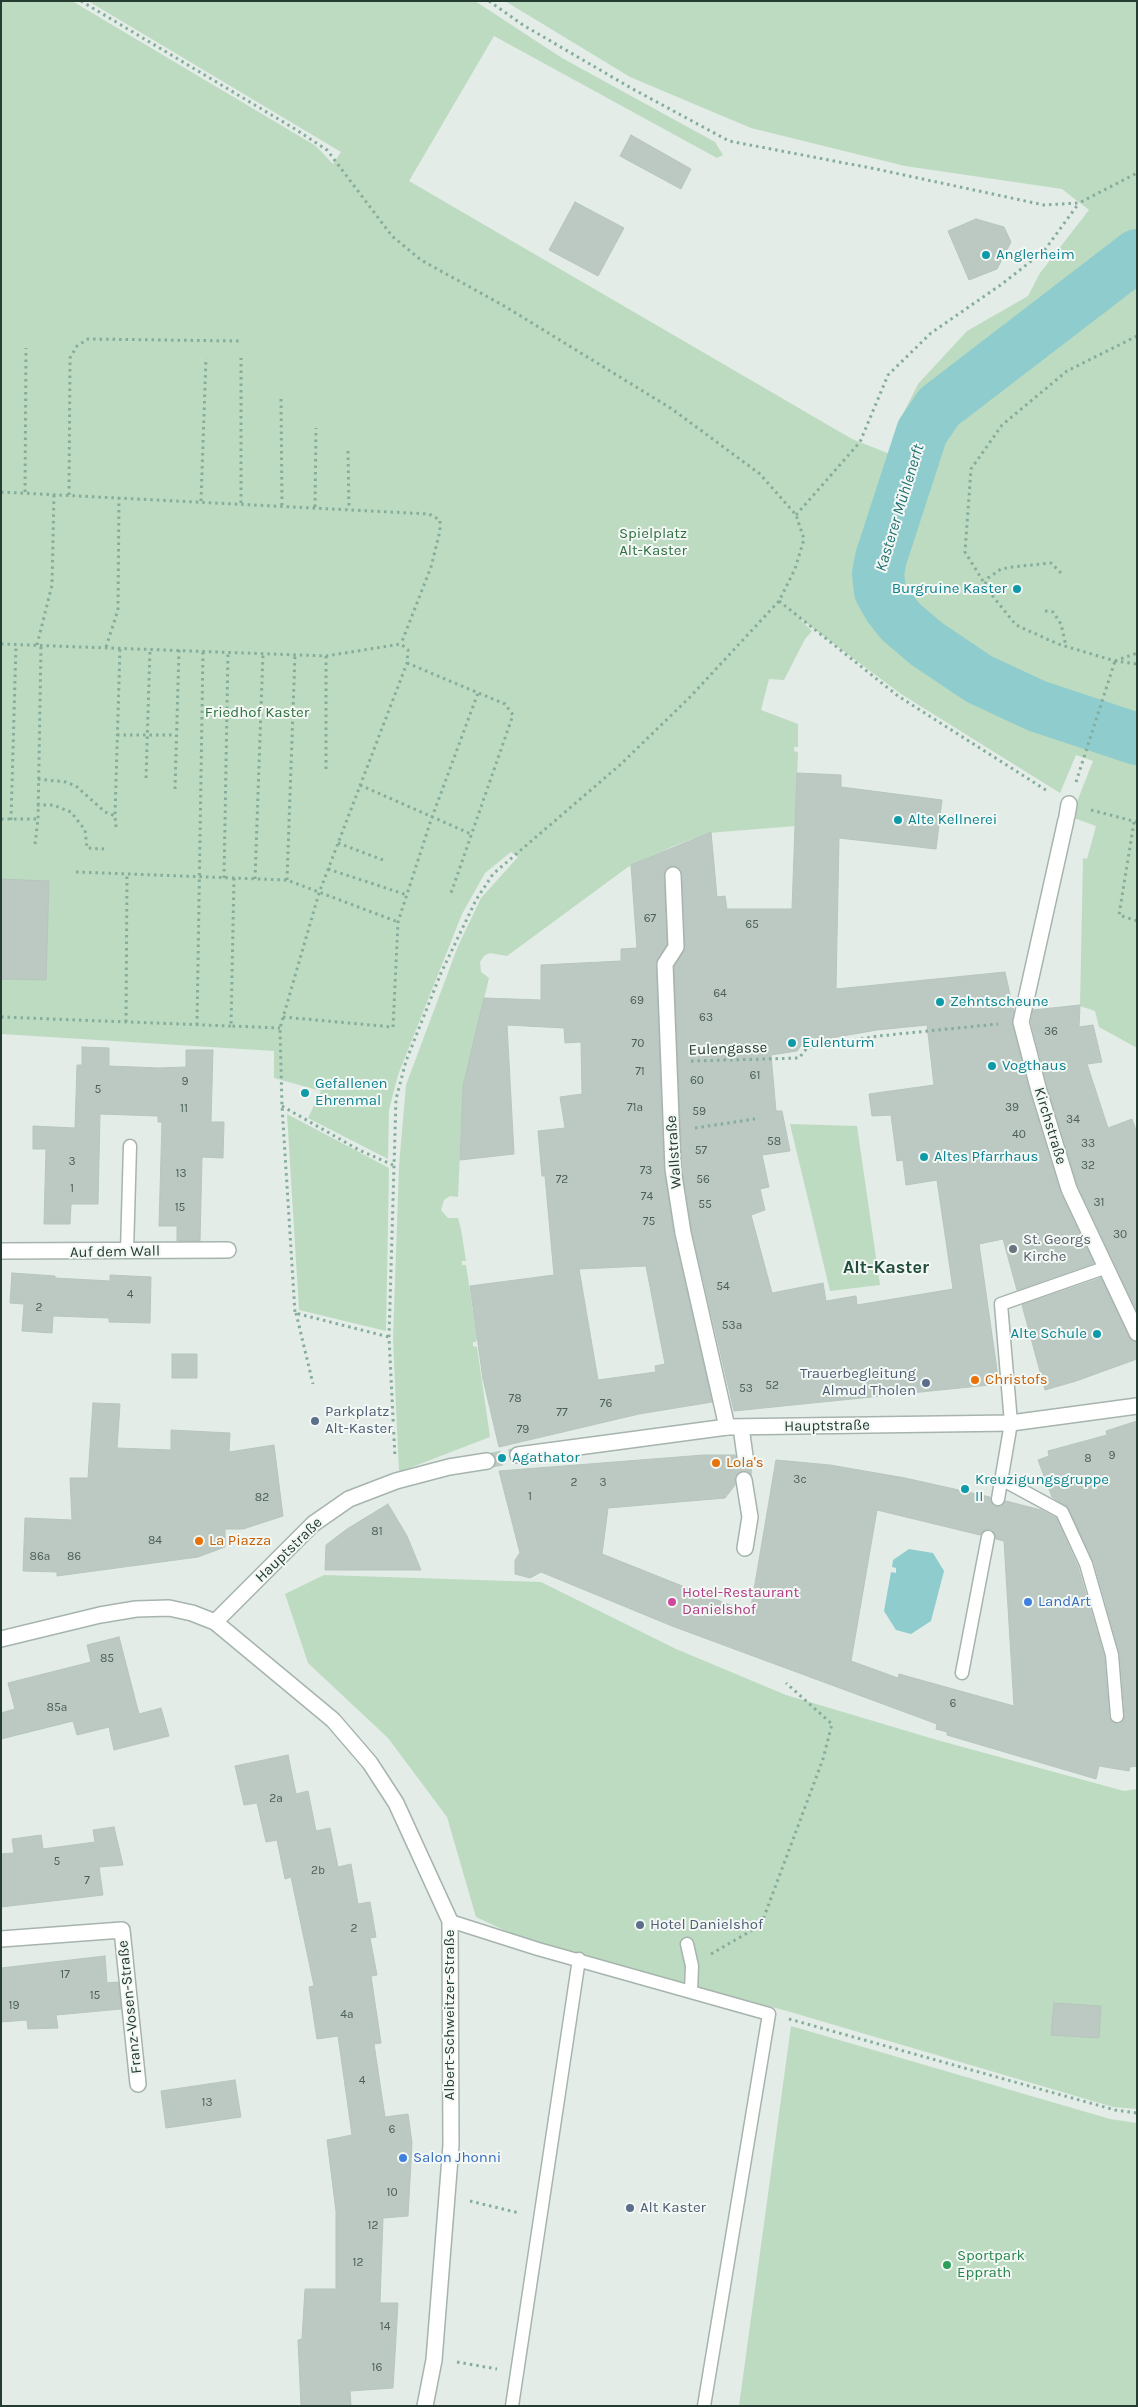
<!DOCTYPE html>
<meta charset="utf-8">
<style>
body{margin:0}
#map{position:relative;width:1138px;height:2407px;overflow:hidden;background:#e3ece7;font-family:Karla,sans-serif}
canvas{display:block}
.frame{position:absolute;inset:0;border:2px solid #243c32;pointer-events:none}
</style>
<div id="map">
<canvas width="1138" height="2407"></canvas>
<div class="frame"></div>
</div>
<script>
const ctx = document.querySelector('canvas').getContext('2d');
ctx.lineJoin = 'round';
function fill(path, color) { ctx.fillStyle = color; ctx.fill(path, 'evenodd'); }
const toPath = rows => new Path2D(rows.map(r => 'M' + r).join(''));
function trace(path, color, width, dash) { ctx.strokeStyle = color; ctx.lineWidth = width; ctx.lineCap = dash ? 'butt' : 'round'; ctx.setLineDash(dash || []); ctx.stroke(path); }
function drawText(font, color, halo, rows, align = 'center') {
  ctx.font = font + ' Karla,sans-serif'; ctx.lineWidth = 4; ctx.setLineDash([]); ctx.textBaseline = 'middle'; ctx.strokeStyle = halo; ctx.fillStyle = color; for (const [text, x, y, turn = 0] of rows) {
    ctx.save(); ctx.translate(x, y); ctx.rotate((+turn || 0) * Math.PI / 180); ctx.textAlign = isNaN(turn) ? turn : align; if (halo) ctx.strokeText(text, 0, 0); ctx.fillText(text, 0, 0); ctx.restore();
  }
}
fill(toPath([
 [1,1,72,1,316,146,333,164,341,152,88,1,475,1,562,58,715,142,723,155,717,158,494,36,409,181,852,439,890,454,897,426,918,384,967,331,1028,296,1040,273,1089,210,1062,189,905,166,751,128,630,77,505,1,1137,1,1137,1048,1099,1027,1095,1011,1080,1006,1083,858,1087,859,1096,826,1071,817,1093,761,1076,755,1060,793,901,694,798,617,812,631,805,639,784,680,769,679,761,710,798,724,798,747,794,747,794,751,798,752,795,826,708,833,674,846,628,867,507,956,490,953,484,956,480,962,481,972,489,978,463,1086,458,1197,450,1196,444,1200,441,1210,448,1218,458,1218,461,1229,466,1261,462,1261,462,1265,466,1265,477,1338,476,1342,473,1342,473,1346,477,1347,490,1437,399,1472,393,1339,399,1166,406,1085,458,946,481,898,518,857,511,852,485,873,462,914,398,1075,389,1110,388,1159,308,1118,321,1091,274,1078,274,1051,1,1034],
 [287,1114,389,1168,386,1331,299,1310],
 [790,1124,857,1126,880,1285,830,1291],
 [324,1575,541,1582,676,1649,786,1695,937,1740,1124,1791,1137,1789,1137,2109,1113,2107,787,2011,538,1946,476,1917,447,1817,388,1738,308,1663,285,1594],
 [791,2026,1110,2119,1137,2123,1137,2406,739,2406]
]), '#bddbc1');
fill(toPath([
 [909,1549,933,1553,944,1571,931,1621,911,1634,896,1630,884,1611,891,1572,896,1573,896,1568,892,1567,893,1560]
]), '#8ecccd');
trace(toPath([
 [1137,255,939,407,922,432,881,558,878,574,880,591,889,607,901,622,927,644,979,679,1037,706,1137,739]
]), '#8ecccd', 52);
const building = toPath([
 [631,135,691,169,681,189,620,156,631,135],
 [575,202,624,228,598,276,549,250,575,202],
 [976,219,1004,227,1011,242,997,269,969,280,948,231,976,219],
 [797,773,841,775,841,787,942,800,936,849,839,838,836,989,1005,972,1014,1012,1012,1024,1030,1094,1060,1192,1094,1263,1017,1290,1003,1239,979,1244,999,1384,734,1411,692,1231,682,1168,674,967,685,947,682,874,678,867,672,866,665,870,664,875,667,944,656,964,664,1169,674,1235,712,1402,639,1414,499,1447,483,1379,470,1286,554,1275,545,1176,542,1176,538,1131,565,1128,560,1097,582,1094,581,1042,565,1043,564,1028,507,1025,514,1154,460,1160,463,1086,484,998,541,1000,541,965,621,961,621,949,637,948,631,865,711,832,717,897,725,896,727,909,792,909,797,773],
 [927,1025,934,1085,869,1094,872,1116,891,1115,897,1161,903,1160,906,1185,937,1180,953,1289,857,1305,856,1296,826,1301,823,1283,772,1293,751,1215,765,1210,760,1189,769,1187,762,1155,790,1151,782,1111,776,1111,771,1055,797,1051,803,1043,877,1030,927,1025],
 [646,1266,665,1364,655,1366,656,1372,598,1380,579,1269,646,1266],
 [1,879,49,881,46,980,1,979,1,879],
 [1080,1005,1079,1027,1093,1025,1102,1062,1087,1064,1108,1128,1132,1119,1137,1133,1137,1311,1078,1186,1048,1088,1031,1022,1033,1010,1080,1005],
 [82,1047,109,1048,109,1066,159,1068,186,1067,186,1050,213,1050,211,1122,224,1122,223,1158,202,1157,200,1241,177,1241,177,1226,159,1226,162,1122,158,1122,158,1116,100,1114,98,1204,71,1204,70,1224,44,1224,46,1149,33,1149,33,1126,75,1128,77,1065,82,1065,82,1047],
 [12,1273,55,1276,55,1278,110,1281,110,1275,151,1277,150,1323,109,1322,109,1318,53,1316,52,1333,22,1331,24,1304,10,1303,12,1273],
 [1101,1278,1129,1337,1137,1342,1137,1359,1076,1381,1045,1390,1022,1305,1101,1278],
 [172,1354,197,1354,197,1378,172,1378,172,1354],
 [93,1403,120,1404,117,1448,171,1450,171,1430,230,1433,229,1452,274,1445,283,1516,243,1529,225,1529,225,1547,198,1557,57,1576,57,1572,23,1571,25,1518,72,1520,70,1478,88,1478,93,1403],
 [1137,1421,1137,1766,1130,1767,1129,1771,1099,1766,1096,1779,947,1735,947,1732,936,1729,937,1724,672,1626,541,1572,530,1578,515,1574,515,1560,520,1553,499,1471,704,1455,735,1455,738,1462,746,1465,751,1463,754,1457,757,1457,746,1471,738,1473,735,1477,735,1485,725,1498,608,1508,602,1554,750,1613,776,1460,830,1465,905,1478,990,1497,991,1502,996,1507,1001,1506,1006,1501,1041,1510,1056,1518,1078,1567,1104,1656,1109,1717,1113,1723,1118,1724,1124,1720,1125,1715,1120,1654,1094,1562,1069,1509,1052,1497,1038,1460,1049,1456,1048,1451,1107,1435,1106,1431,1137,1421],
 [877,1510,980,1535,985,1530,990,1529,995,1534,996,1539,1004,1541,1014,1706,899,1674,898,1678,851,1661,877,1510],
 [388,1504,407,1536,421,1570,325,1570,326,1545,347,1529,388,1504],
 [119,1637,139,1714,161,1708,169,1736,114,1750,109,1727,77,1735,73,1721,1,1739,1,1713,15,1709,8,1683,91,1662,87,1645,119,1637],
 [288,1755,296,1794,308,1791,316,1831,330,1828,338,1867,351,1864,358,1904,370,1902,376,1937,370,1938,377,1975,371,1976,381,2043,374,2044,385,2117,408,2114,412,2143,408,2216,383,2218,380,2303,398,2303,393,2388,350,2391,351,2406,301,2406,298,2340,302,2339,305,2289,336,2289,336,2211,327,2140,352,2135,338,2036,317,2039,309,1987,314,1986,291,1877,285,1879,277,1840,266,1842,257,1803,244,1805,235,1766,288,1755],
 [114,1827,123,1865,99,1867,103,1895,1,1907,1,1854,14,1853,12,1839,41,1835,43,1849,95,1842,93,1830,114,1827],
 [105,1956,107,1983,118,1982,121,2009,56,2015,58,2028,28,2029,27,2020,1,2022,1,1968,105,1956],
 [1054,2003,1101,2006,1099,2038,1051,2035,1054,2003],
 [235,2080,241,2117,166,2128,161,2091,235,2080]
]);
fill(building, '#bbc9c2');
trace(building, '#b6c5bd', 1);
trace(toPath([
 [744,1480,745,1456]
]), '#bdc9c3', 15, [15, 8]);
trace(toPath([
 [487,1461,518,1455]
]), '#bdc9c3', 15, [15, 8]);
const service = toPath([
 [127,1251,130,1146],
 [1001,1479,1062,1512,1086,1564,1112,1655,1117,1716],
 [998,1499,1011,1423,1001,1304,1107,1267],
 [962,1673,988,1537],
 [450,1921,538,1949,769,2014,704,2406],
 [687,1944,692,1966,691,1991],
 [512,2406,579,1959]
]);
const pedestrian = toPath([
 [741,1427,745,1456],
 [518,1455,727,1427,1011,1423,1137,1406],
 [744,1480,750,1517,745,1548],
 [215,1622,313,1524,349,1499,396,1481,449,1467,487,1461]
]);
const minor = toPath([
 [1067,816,1069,804],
 [1066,820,1021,1022,1039,1091,1069,1189,1137,1333],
 [673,875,676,947,665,964,673,1169,683,1233,727,1427],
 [1,1251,228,1250],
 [1,1939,122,1930,138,2084]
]);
const tertiary = toPath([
 [1,1639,100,1615,136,1609,169,1608,192,1613,215,1622,333,1720,370,1763,396,1803,450,1921,451,2145,434,2360,425,2406]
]);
trace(service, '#a6b4ad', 15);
trace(pedestrian, '#a6b4ad', 18);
trace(minor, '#a6b4ad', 18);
trace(tertiary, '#a6b4ad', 18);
trace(toPath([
 [81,1,295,129,327,150,392,236,421,260,506,307,672,409,760,474,796,515,804,539,795,569,779,601,690,697,621,764,493,874,476,900,441,973,406,1061,396,1099,389,1337,395,1458],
 [489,1,523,25,631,88,729,141,876,169,1044,205,1079,203,1137,173],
 [1137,336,1067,371,1002,425,971,469,965,552,991,594,1016,625,1058,644,1115,661,1137,664],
 [281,399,282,505],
 [348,451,349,509],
 [1,492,429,514,440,520,440,531,431,567,401,644],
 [25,492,26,348],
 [69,495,70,358,77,346,88,339,240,341],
 [201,501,206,358],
 [241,503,241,358],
 [315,507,316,428],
 [796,515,860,442,888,375,931,333,1002,284,1044,251,1079,203],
 [985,584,988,578,1001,569,1012,567,1051,563,1061,573],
 [779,601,898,696,1049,792],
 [1045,611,1053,612,1061,624,1066,646],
 [1,644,326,656,401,644,408,650,407,663,319,893,280,1028,282,1106,295,1313,389,1337],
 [37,645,52,585,54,494],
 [106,647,118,610,119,497],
 [1115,661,1137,653],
 [407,663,505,704,513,715,450,896],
 [117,735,175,735],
 [326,769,326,656],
 [146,778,150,649],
 [38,779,66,782,76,786,105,812,115,816],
 [1076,782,1115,661],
 [360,785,471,834],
 [175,789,179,650],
 [37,805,53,805,71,812,85,830,87,848,104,849],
 [1091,810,1137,822],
 [1,819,38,819],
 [11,820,16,645],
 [1134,822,1119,915,1137,921],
 [116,827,115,816,120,648],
 [338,843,383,860],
 [35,844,38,819,41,646],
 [328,869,407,895],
 [76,872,287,880,398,922],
 [224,878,228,652],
 [234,878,231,1026,280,1028],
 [255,879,263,653],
 [287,880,295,654],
 [1,1017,231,1026],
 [283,1017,393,1027,398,922,431,820,478,693],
 [126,1022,127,874],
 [197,1025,203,651],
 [691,1061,799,1058,807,1048,878,1036,998,1024],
 [282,1106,359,1150,393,1165],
 [695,1128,755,1119],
 [296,1313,313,1384],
 [711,1954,761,1925,823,1759,832,1724,786,1683],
 [789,2019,1115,2110,1137,2113],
 [470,2201,519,2213],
 [457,2362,497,2369]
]), '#85ad9c', 3, [2.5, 4]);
trace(service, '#fff', 12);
trace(pedestrian, '#fff', 15);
trace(minor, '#fff', 15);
trace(tertiary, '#fff', 15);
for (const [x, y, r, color] of [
 [986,255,5,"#0f9aa8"],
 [1017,589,5,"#0f9aa8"],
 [898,820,5,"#0f9aa8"],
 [940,1002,5,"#0f9aa8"],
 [792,1043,5,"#0f9aa8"],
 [992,1066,5,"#0f9aa8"],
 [305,1093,5,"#0f9aa8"],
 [924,1157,5,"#0f9aa8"],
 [1013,1249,5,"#6b7280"],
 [1097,1334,5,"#0f9aa8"],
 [975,1380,5,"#e8710a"],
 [926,1383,5,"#5c6f8a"],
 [315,1421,5,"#5c6f8a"],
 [502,1458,5,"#0f9aa8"],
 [716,1463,5,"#e8710a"],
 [965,1489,5,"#0f9aa8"],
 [199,1541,5,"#e8710a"],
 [672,1602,5,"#d1479c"],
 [1028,1602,5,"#3f7fe0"],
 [640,1925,5,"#5c6f8a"],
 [403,2158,5,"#3f7fe0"],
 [630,2208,5,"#5c6f8a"],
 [947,2265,5,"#2e9e5b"]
]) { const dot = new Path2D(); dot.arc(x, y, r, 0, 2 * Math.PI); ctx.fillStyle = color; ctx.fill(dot); trace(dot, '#f3f8f5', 2); }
drawText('12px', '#4a5f56', null, [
 ["67",650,919],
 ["65",752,925],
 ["64",720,994],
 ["69",637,1001],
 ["63",706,1018],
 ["36",1051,1032],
 ["70",638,1044],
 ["71",640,1072],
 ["61",755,1076],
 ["60",697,1081],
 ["9",185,1082],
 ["5",98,1090],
 ["71a",635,1108],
 ["39",1012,1108],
 ["11",184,1109],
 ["59",699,1112],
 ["34",1073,1120],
 ["40",1019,1135],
 ["58",774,1142],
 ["33",1088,1144],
 ["57",701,1151],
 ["3",72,1162],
 ["32",1088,1166],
 ["73",646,1171],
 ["13",181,1174],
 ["72",562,1180],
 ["56",703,1180],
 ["1",72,1189],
 ["74",647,1197],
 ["31",1099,1203],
 ["55",705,1205],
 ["15",180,1208],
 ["75",649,1222],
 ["30",1120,1235],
 ["54",723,1287],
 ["4",130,1295],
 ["2",39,1308],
 ["53a",732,1326],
 ["52",772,1386],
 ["53",746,1389],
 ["78",515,1399],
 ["76",606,1404],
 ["77",562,1413],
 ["79",523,1430],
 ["9",1112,1456],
 ["8",1088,1459],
 ["3c",800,1480],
 ["2",574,1483],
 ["3",603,1483],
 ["1",530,1497],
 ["82",262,1498],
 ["81",377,1532],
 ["84",155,1541],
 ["86a",40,1557],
 ["86",74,1557],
 ["85",107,1659],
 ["6",953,1704],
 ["85a",57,1708],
 ["2a",276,1799],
 ["5",57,1862],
 ["2b",318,1871],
 ["7",87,1881],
 ["2",354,1929],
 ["17",65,1975],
 ["15",95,1996],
 ["19",14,2006],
 ["4a",347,2015],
 ["4",362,2081],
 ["13",207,2103],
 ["6",392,2130],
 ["10",392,2193],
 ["12",373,2226],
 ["12",358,2263],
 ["14",385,2327],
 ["16",377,2368]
]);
drawText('15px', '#0d838f', '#f3f8f5', [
 ["Anglerheim",996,255],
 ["Burgruine Kaster",1007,589,"right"],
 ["Alte Kellnerei",908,820],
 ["Zehntscheune",950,1002],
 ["Eulenturm",802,1043],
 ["Vogthaus",1002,1066],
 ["Gefallenen",315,1084],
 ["Ehrenmal",315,1101],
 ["Altes Pfarrhaus",934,1157],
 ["Alte Schule",1087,1334,"right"],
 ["Agathator",512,1458],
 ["Kreuzigungsgruppe",975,1480],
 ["II",975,1497]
], 'left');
drawText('15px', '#307041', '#f3f8f5', [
 ["Spielplatz",653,534],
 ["Alt-Kaster",653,551],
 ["Friedhof Kaster",257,713]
]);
drawText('15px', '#243c32', '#f3f8f5', [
 ["Eulengasse",728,1049,-2],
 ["Kirchstraße",1050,1126,73],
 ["Wallstraße",674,1152,-94],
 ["Auf dem Wall",115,1252,-1],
 ["Hauptstraße",827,1426,-1],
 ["Hauptstraße",289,1550,-44],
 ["Franz-Vosen-Straße",130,2007,-96],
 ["Albert-Schweitzer-Straße",450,2015,-90]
]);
drawText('15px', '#5b616d', '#f3f8f5', [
 ["St. Georgs",1023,1240],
 ["Kirche",1023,1257]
], 'left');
drawText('15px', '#4e5e75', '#f3f8f5', [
 ["Trauerbegleitung",916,1374,"right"],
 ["Almud Tholen",916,1391,"right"],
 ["Parkplatz",325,1412],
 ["Alt-Kaster",325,1429],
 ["Hotel Danielshof",650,1925],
 ["Alt Kaster",640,2208]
], 'left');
drawText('15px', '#c56008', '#f3f8f5', [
 ["Christofs",985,1380],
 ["Lola's",726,1463],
 ["La Piazza",209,1541]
], 'left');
drawText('15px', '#b23c85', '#f3f8f5', [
 ["Hotel-Restaurant",682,1593],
 ["Danielshof",682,1610]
], 'left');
drawText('15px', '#366cbe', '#f3f8f5', [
 ["LandArt",1038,1602],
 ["Salon Jhonni",413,2158]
], 'left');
drawText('15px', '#27864d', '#f3f8f5', [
 ["Sportpark",957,2256],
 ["Epprath",957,2273]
], 'left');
drawText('italic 16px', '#217174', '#f3f8f5', [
 ["Kasterer Mühlenerft",900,508,-73]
]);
drawText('bold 18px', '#214d3c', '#f3f8f5', [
 ["Alt-Kaster",886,1268]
]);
</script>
